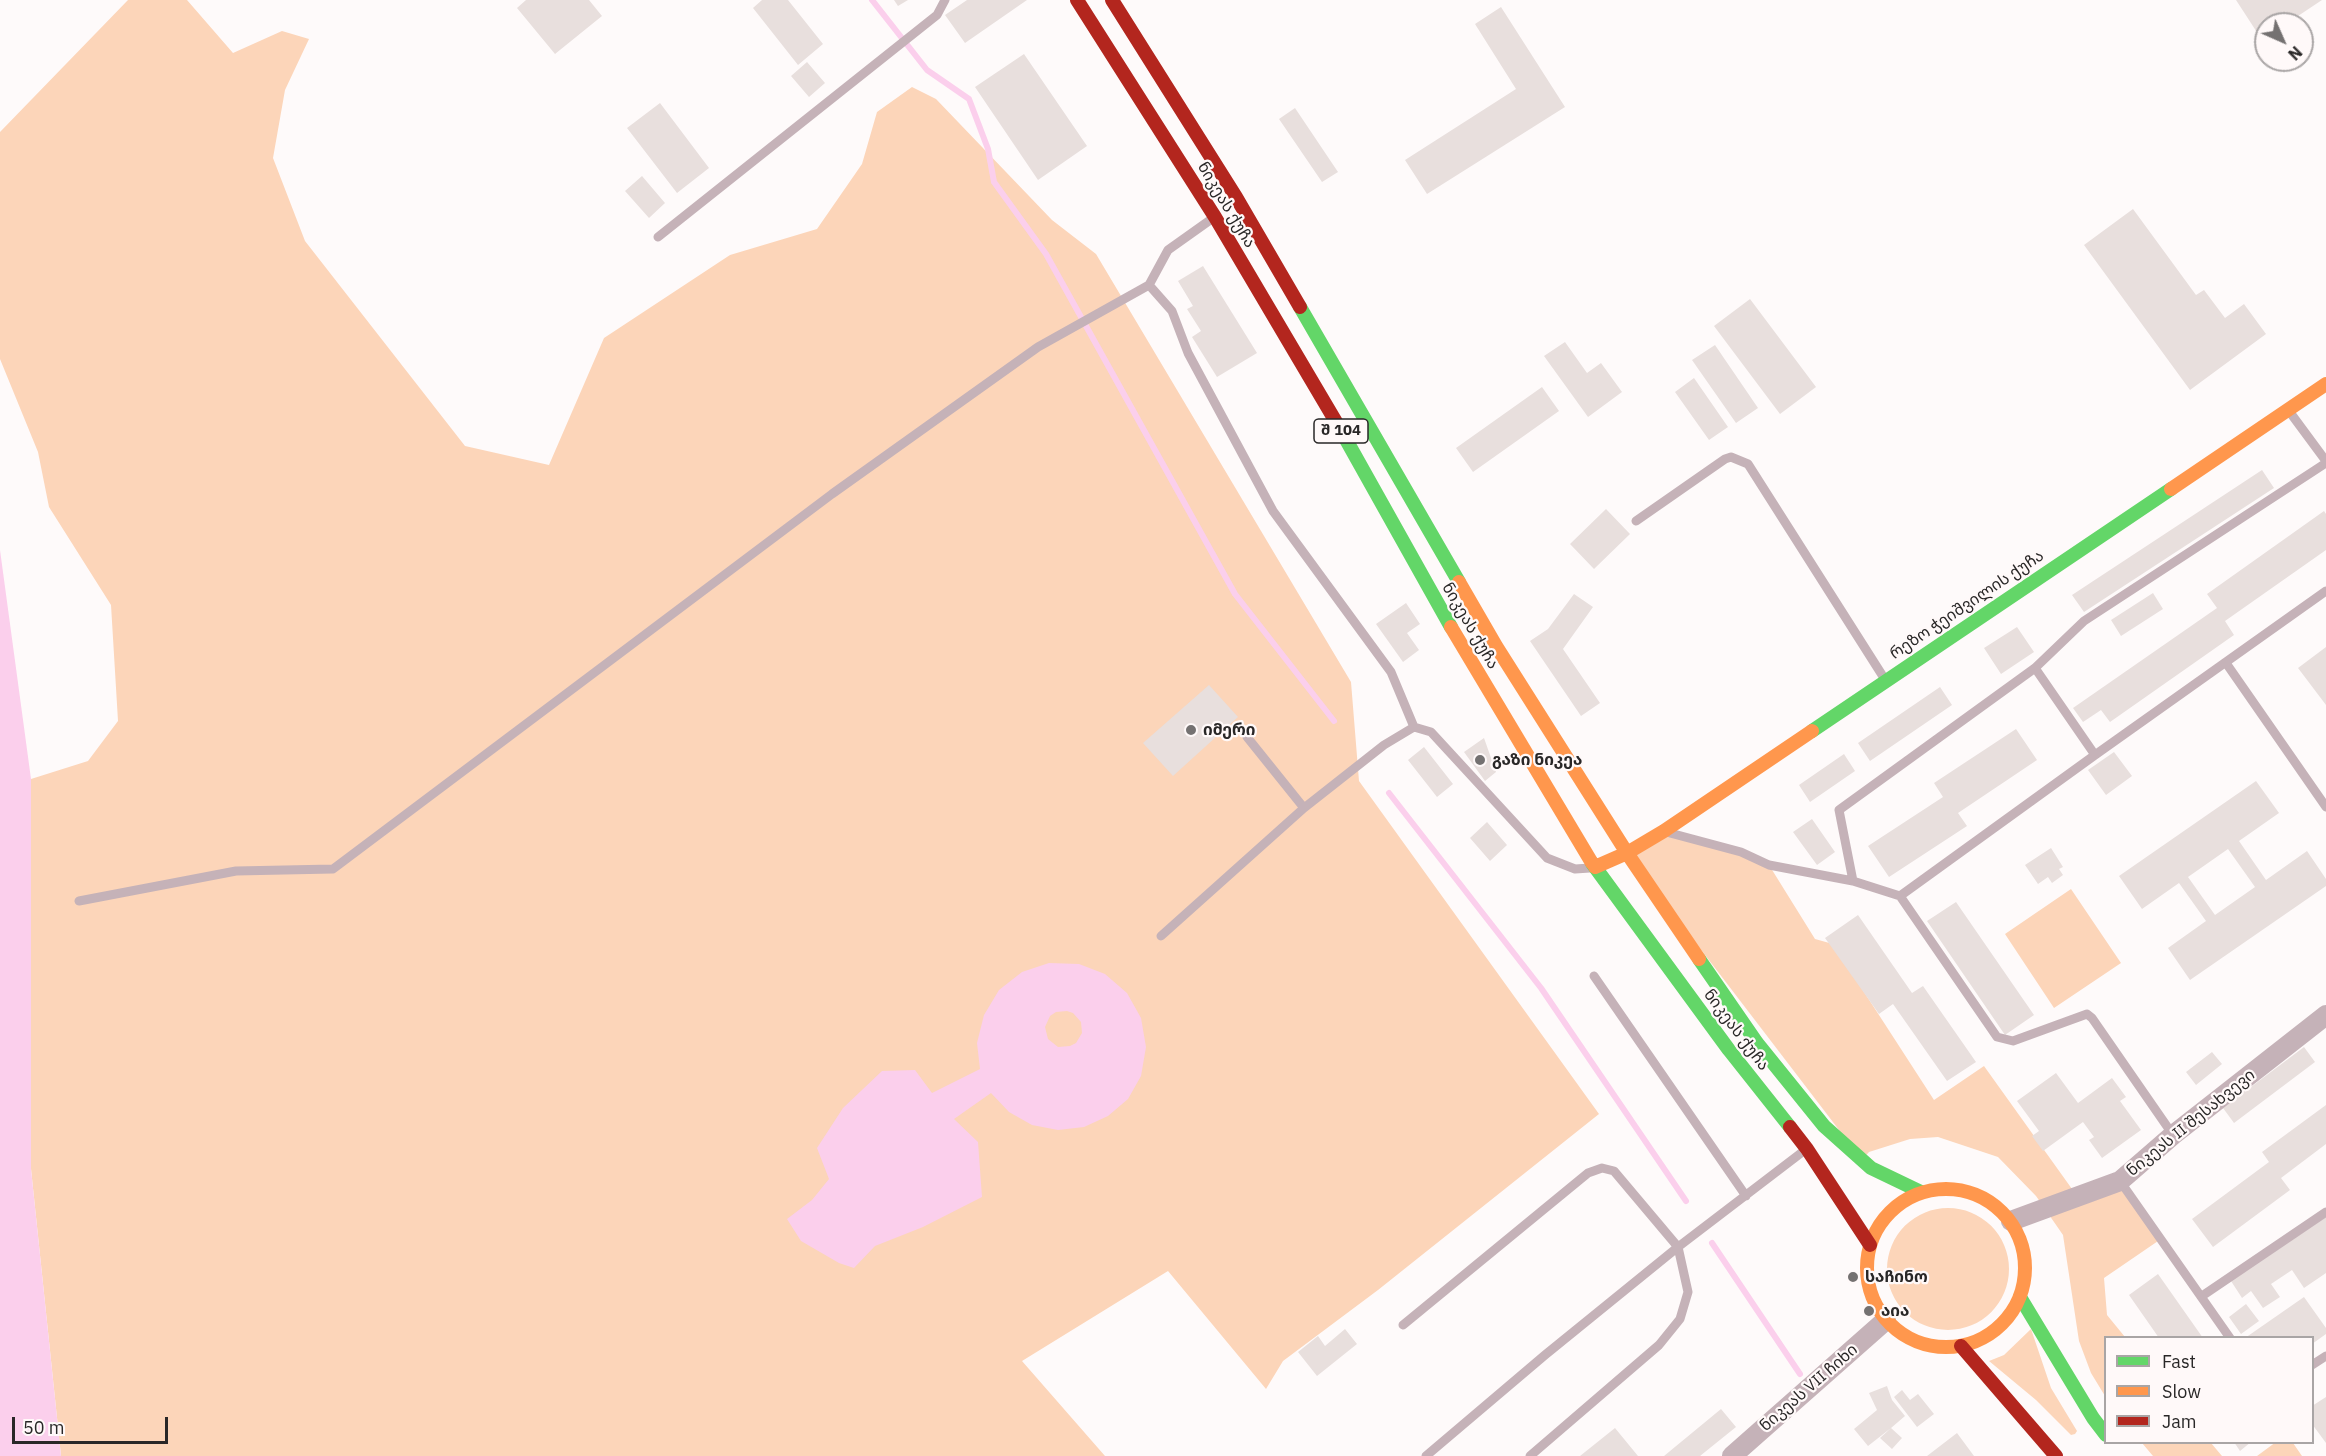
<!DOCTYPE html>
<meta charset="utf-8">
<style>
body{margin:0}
#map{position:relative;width:2326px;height:1456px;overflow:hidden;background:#fefafa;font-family:"IBM Plex Sans",sans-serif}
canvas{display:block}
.legend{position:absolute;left:2104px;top:1336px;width:210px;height:108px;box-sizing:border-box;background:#fff9f9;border:2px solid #a9a5a5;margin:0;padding:8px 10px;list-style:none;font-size:18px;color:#292727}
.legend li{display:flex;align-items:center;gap:12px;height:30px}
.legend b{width:30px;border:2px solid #a9a5a5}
.north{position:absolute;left:2254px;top:12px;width:60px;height:60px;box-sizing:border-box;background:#fff9f9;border:2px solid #a9a5a5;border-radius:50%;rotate:135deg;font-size:16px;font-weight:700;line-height:24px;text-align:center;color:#292727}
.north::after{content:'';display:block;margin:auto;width:21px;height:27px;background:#747171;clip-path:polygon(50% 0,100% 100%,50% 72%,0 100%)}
.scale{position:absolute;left:12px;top:1417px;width:156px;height:27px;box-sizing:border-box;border:3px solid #292727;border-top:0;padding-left:8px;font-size:18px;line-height:21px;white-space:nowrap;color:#292727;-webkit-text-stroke:4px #fff9f9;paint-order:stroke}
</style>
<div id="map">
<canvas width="2326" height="1456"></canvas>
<ul class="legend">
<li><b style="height:8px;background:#63d668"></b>Fast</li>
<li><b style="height:8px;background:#ff974d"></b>Slow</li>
<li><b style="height:8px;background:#b3261e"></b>Jam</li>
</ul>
<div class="north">N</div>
<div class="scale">50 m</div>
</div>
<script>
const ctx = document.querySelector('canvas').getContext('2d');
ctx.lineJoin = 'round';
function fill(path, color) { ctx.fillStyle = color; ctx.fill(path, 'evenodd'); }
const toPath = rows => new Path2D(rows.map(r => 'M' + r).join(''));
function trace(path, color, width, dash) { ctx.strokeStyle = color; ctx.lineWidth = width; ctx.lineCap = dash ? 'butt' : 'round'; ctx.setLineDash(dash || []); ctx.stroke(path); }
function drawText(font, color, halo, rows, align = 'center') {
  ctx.font = font + ' "IBM Plex Sans","Noto Sans Georgian",sans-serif'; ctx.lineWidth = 4.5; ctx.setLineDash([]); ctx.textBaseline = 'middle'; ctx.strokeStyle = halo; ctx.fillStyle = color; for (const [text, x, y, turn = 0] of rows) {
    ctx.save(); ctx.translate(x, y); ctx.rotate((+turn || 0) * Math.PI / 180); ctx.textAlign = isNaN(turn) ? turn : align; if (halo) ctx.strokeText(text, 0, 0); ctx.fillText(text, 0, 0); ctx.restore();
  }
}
fill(toPath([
 [128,0,187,0,233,53,282,31,309,39,285,90,273,158,305,241,465,446,549,465,604,338,730,255,817,229,862,164,877,112,912,87,936,99,1052,220,1096,254,1351,682,1359,781,1599,1114,1378,1290,1283,1361,1266,1389,1168,1271,1022,1361,1105,1456,61,1456,31,1169,31,779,88,761,118,721,111,605,49,507,38,452,0,359,0,132],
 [1664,831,1769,865,1815,939,1833,944,1934,1100,1984,1066,2077,1196,2120,1181,2161,1239,2104,1278,2107,1315,2125,1337,2106,1338,2105,1396,2091,1373,2079,1341,2063,1235,2036,1196,1998,1157,1938,1137,1910,1139,1869,1152,1862,1160,1627,853],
 [2071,889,2121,963,2054,1008,2005,934],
 '1887 1269a61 61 0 1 1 122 0a61 61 0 1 1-122 0Z',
 [2031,1329,2051,1388,2077,1431,2075,1434,2071,1435,2036,1400,1989,1361,2004,1355],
 [2276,1442,2293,1443,2302,1456,2257,1456],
 [2142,1443,2211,1443,2222,1456,2153,1456]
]), '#fcd5b9');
fill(toPath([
 [0,550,31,779,31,1169,61,1456,0,1456],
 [1049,963,1079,964,1105,974,1127,993,1141,1018,1146,1047,1141,1076,1128,1099,1108,1116,1084,1127,1058,1130,1032,1125,1009,1112,991,1093,954,1119,978,1142,982,1197,923,1227,875,1246,854,1268,839,1263,801,1241,787,1219,812,1200,829,1179,817,1148,843,1108,882,1071,915,1070,932,1093,980,1069,977,1043,984,1015,999,990,1022,972],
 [1067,1011,1073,1013,1081,1022,1082,1033,1076,1043,1070,1046,1058,1047,1048,1039,1045,1027,1050,1016,1056,1012]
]), '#fbcfec');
trace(toPath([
 [872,0,927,70,969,99,988,149,994,182,1046,254,1235,594,1334,721],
 [1389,793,1541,988,1686,1201],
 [1712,1243,1800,1374]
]), '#fbcfec', 6);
fill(toPath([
 [526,0,589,0,602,16,555,54,517,8],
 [762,0,788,0,823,44,798,65,753,8],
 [894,0,908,0,898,6],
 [967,0,1027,0,965,43,945,15],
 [2236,0,2322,0,2286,24,2266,24,2266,37,2262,40],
 [1501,7,1565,107,1427,194,1405,160,1516,89,1475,24],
 [1024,54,1087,146,1038,180,975,87],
 [807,62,825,83,809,97,791,76],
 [660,103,709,168,677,193,627,128],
 [1295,108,1338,172,1322,182,1279,119],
 [642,176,665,203,649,218,625,191],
 [2133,209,2196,295,2204,290,2225,318,2244,304,2266,334,2190,390,2084,245],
 [1203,266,1257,353,1217,377,1192,337,1201,331,1187,309,1193,306,1178,281],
 [1750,299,1816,387,1780,414,1714,326],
 [1565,342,1587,373,1601,363,1622,392,1588,417,1544,356],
 [1715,345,1758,408,1736,423,1692,360],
 [1694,378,1728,427,1709,440,1675,392],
 [1542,387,1559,411,1473,472,1456,448],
 [2262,470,2274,488,2084,612,2072,595],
 [1606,509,1630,534,1594,569,1570,544],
 [2324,511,2326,514,2326,550,2225,621,2234,635,2110,722,2101,710,2083,722,2073,708,2217,608,2207,594],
 [2153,593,2163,609,2121,636,2111,620],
 [1574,594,1593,607,1563,649,1600,703,1581,716,1530,641,1548,629],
 [1406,603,1420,624,1407,633,1419,650,1403,662,1376,624],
 [2017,627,2034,652,2001,674,1984,648],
 [2326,647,2326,705,2298,668],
 [1209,685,1238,717,1173,776,1143,743],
 [1940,687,1952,705,1870,761,1858,743],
 [2016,729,2037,760,1958,813,1967,826,1889,877,1868,846,1943,797,1934,783],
 [1484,738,1496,772,1485,781,1464,752],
 [1424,747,1453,784,1437,797,1408,760],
 [2114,752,2132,776,2106,795,2088,770],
 [1844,754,1855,771,1810,802,1799,785],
 [2256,781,2279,813,2239,841,2266,880,2307,851,2326,879,2326,886,2190,980,2168,948,2206,921,2179,883,2142,909,2119,876],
 [2228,849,2255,887,2215,915,2188,877],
 [1812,819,1835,852,1817,865,1793,832],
 [1487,822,1507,845,1490,861,1470,838],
 [2051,848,2063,867,2059,869,2063,875,2052,883,2048,877,2038,884,2025,865],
 [1956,902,2034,1015,2005,1035,1927,921],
 [1858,915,1912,993,1923,986,1976,1062,1947,1081,1893,1004,1879,1014,1825,938],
 [2304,1047,2315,1062,2234,1123,2223,1108],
 [2212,1052,2222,1064,2196,1085,2186,1072],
 [2056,1073,2078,1103,2112,1078,2126,1097,2120,1101,2141,1130,2102,1158,2089,1140,2094,1137,2083,1122,2043,1151,2032,1136,2039,1131,2017,1101],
 [2326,1105,2326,1144,2281,1178,2290,1190,2213,1247,2192,1219,2269,1162,2262,1152],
 [2326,1217,2326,1273,2304,1288,2292,1270,2271,1284,2280,1297,2263,1308,2251,1291,2242,1298,2231,1281],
 [2158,1274,2203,1338,2159,1338,2129,1295],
 [2304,1297,2326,1328,2326,1334,2312,1344,2312,1338,2245,1338],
 [2246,1304,2259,1321,2241,1334,2229,1317],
 [1345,1329,1357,1344,1317,1376,1298,1352,1318,1336,1325,1346],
 [1887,1386,1892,1400,1905,1416,1891,1428,1902,1438,1892,1449,1880,1438,1891,1428,1868,1446,1854,1429,1877,1410,1869,1393],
 [1902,1390,1910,1400,1918,1394,1934,1414,1917,1427,1894,1397],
 [2326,1397,2326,1443,2312,1424,2312,1406],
 [1721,1409,1736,1427,1700,1456,1664,1456],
 [1615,1428,1638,1456,1580,1456],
 [1957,1433,1974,1456,1927,1456],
 [2234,1442,2251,1442,2240,1451]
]), '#e8dfdd');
trace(toPath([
 [658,237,937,15,945,0],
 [1149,285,1172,311,1188,353,1273,511,1391,672,1414,727],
 [2289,411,2326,461],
 [1636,521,1725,459,1731,457,1748,464,1884,678],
 [2226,663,2326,807],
 [2035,668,2095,755],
 [1247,737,1304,808],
 [1670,833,1741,852,1769,865,1853,881,1900,896,1997,1037,2013,1041,2087,1014,2092,1018,2173,1135],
 [1853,881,1839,810,2035,668,2084,621,2326,463],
 [1900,896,2095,755,2326,591],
 [79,901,236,871,333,869,832,494,1038,347,1149,285,1168,250,1213,218],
 [1161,936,1304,808,1384,745,1414,727,1431,732,1547,858,1575,869,1590,868],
 [1594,976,1746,1196],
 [2120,1181,2230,1338],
 [2202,1296,2326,1212],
 [1403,1325,1588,1173,1602,1168,1614,1171,1678,1247,1688,1292,1680,1319,1659,1345,1530,1456],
 [2312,1365,2326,1356],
 [1426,1456,1545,1355,1678,1247,1805,1150]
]), '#c5b2b8', 9);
trace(toPath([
 [2011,1221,2120,1181,2173,1135,2326,1015],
 [1732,1456,1886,1320]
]), '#c5b2b8', 20);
trace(toPath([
 [1300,307,1459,582],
 [1339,427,1451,627],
 [1812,731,2171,489],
 [1592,863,1729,1050,1790,1127],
 [1699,959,1757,1043,1824,1126,1871,1168,1921,1192],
 [2020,1297,2093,1418,2106,1435]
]), '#63d668', 14);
trace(toPath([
 [2171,489,2326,384],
 [1459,582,1496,646,1627,853,1699,959],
 [1451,627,1592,863],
 [1595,867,1627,853,1664,831,1812,731],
 '1867 1268a79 79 0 1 1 158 0a79 79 0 1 1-158 0Z'
]), '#ff974d', 14);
trace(toPath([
 [1077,0,1215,217,1339,427],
 [1112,0,1236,197,1300,307],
 [1790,1127,1807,1149,1870,1245],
 [1961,1346,2056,1456]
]), '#b3261e', 14);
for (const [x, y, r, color] of [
 [1191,730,6,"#747171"],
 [1480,760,6,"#747171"],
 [1853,1277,6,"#747171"],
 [1869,1311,6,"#747171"]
]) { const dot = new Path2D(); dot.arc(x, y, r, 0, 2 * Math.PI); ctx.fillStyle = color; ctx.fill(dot); trace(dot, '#fff9f9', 2); }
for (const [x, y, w] of [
 [1341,431,54]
]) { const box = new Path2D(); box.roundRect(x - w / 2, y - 12, w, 24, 4.5); ctx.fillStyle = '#fff9f9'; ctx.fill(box); trace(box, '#292727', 1.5); }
drawText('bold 15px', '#292727', null, [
 ["შ 104",1341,431]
]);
drawText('16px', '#292727', '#fff9f9', [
 ["ნიკეას ქუჩა",1226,205,59],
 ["რეზო ჭეიშვილის ქუჩა",1967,605,-34],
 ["ნიკეას ქუჩა",1470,626,60],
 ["ნიკეას ქუჩა",1736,1030,53],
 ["ნიკეას II შესახვევი",2191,1123,-39],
 ["ნიკეას VII ჩიხი",1809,1388,-41]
]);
drawText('bold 16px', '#292727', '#fff9f9', [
 ["იმერი",1203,730],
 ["გაზი ნიკეა",1492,760],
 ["საჩინო",1865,1277],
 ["აია",1881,1311]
], 'left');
</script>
